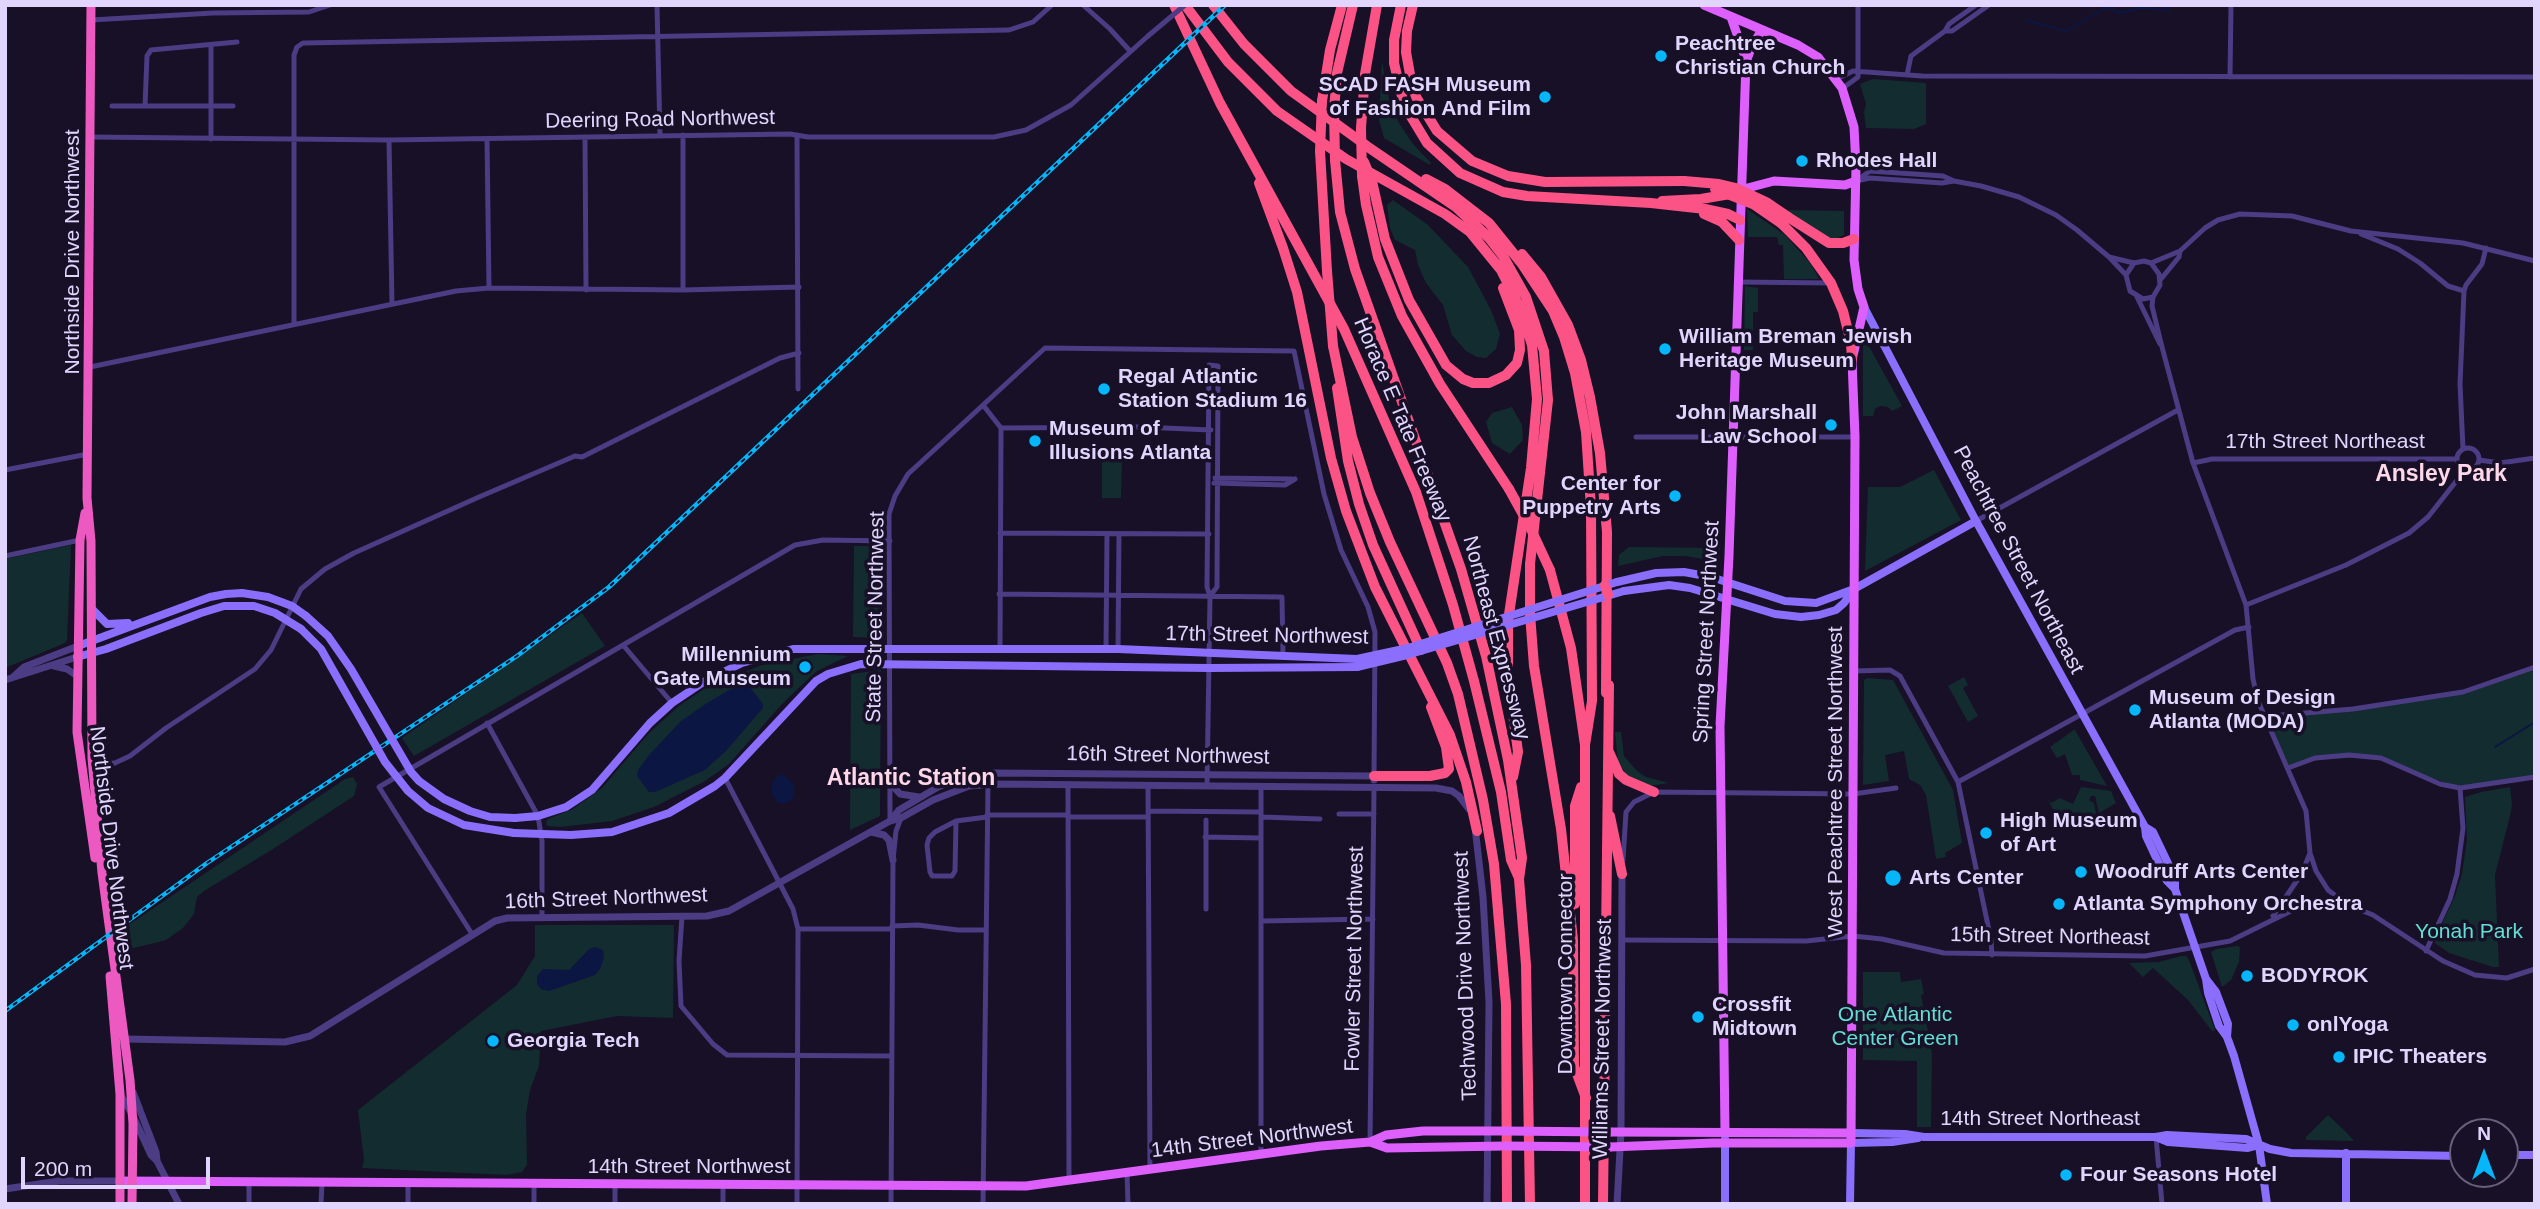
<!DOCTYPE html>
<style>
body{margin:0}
#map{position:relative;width:2540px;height:1209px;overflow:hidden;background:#171026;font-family:Helvetica,sans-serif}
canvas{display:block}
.frame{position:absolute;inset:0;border:7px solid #e1d5fe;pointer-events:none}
.north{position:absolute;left:2449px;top:1118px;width:70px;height:70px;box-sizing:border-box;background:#171026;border:2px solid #685f7c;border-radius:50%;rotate:0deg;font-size:19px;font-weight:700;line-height:28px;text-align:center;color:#e1d5fe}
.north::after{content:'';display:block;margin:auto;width:24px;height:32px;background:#05b7fa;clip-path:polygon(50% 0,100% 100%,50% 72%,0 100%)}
.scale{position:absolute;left:21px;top:1157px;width:189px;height:32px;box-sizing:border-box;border:4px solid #e1d5fe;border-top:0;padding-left:9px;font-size:21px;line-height:24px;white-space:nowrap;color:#e1d5fe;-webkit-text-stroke:5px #171026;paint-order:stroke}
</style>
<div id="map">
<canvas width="2540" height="1209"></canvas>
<div class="frame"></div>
<div class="north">N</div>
<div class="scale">200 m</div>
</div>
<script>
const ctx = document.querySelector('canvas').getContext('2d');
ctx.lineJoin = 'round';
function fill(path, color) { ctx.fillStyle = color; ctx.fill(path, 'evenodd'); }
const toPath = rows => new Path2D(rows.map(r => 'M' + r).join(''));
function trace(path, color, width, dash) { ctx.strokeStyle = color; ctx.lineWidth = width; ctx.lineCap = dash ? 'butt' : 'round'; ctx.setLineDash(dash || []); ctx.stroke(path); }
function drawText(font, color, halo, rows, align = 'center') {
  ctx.font = font + ' Helvetica,sans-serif'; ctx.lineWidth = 7; ctx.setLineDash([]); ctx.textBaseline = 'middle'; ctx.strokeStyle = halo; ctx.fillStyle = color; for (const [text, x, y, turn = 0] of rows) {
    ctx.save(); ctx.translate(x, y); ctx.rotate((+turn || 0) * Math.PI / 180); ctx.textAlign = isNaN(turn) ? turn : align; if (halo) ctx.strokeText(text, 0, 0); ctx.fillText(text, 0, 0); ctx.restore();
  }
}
fill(toPath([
 [1382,61,1390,104,1399,123,1413,144,1431,163,1430,165,1384,138,1379,120],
 [1873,79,1926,83,1926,124,1914,129,1866,128,1864,112,1866,104,1860,84],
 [1393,200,1428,225,1468,267,1491,310,1500,334,1496,349,1486,358,1477,357,1466,351,1452,335,1443,305,1426,283,1418,265,1415,250,1395,240,1390,228,1387,205],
 [1747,209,1785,235,1811,264,1819,279,1784,279,1783,245,1779,245,1777,237,1748,237],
 [1785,210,1844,211,1844,235,1839,237,1838,241,1833,241],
 [1745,286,1758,288,1758,312,1753,312,1753,350,1744,350],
 [1865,339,1902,406,1892,411,1888,407,1880,406,1875,409,1873,416,1863,416,1863,341],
 [1512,407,1522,425,1523,440,1510,454,1492,443,1486,422,1492,413],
 [1102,461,1122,461,1121,498,1102,498],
 [1934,470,1961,520,1865,571,1868,487,1900,487],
 [71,545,67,640,65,643,5,668,5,559],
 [854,546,881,546,880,638,853,637],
 [1629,547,1720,548,1720,562,1686,556,1663,556,1618,566,1619,555],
 [582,613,605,646,414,756,402,738],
 [818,654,848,656,817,671,807,680,782,704,729,764,705,781,654,807,612,821,560,827,547,826,546,822,548,819,573,809,602,788,649,733,680,705,709,686,762,665],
 [2535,666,2535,779,2459,787,2369,757,2326,759,2284,766,2267,723,2281,717,2454,695],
 [881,670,880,816,850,830,851,674],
 [1964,677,1968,685,1963,688,1978,716,1968,722,1948,686],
 [1867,678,1893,680,1953,790,1962,843,1945,853,1946,857,1936,859,1926,795,1920,785,1909,779,1904,751,1885,755,1889,781,1863,785,1864,680],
 [2075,729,2075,730,2107,786,2080,780,2080,775,2072,775,2065,754,2057,758,2050,747],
 [1615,732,1621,732,1624,756,1637,771,1646,777,1669,783,1649,786,1628,777,1618,762],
 [353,777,357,784,354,796,273,849,204,891,197,897,194,914,183,928,166,940,155,943,133,948,124,948,118,945,116,939,118,933,127,926,345,779],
 [2081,787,2111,791,2116,803,2099,813,2095,796,2091,796,2089,800,2094,803,2096,814,2081,823,2078,820,2063,828,2048,800,2051,803,2060,798,2073,804],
 [2510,787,2512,805,2510,816,2495,875,2499,967,2493,967,2449,953,2435,943,2435,939,2455,896,2462,874,2467,839,2465,797,2481,792],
 [535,925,674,925,673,1018,617,1016,541,1031,539,1066,530,1090,526,1115,527,1165,522,1172,507,1175,362,1168,364,1160,358,1110,517,985,535,956],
 [2237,946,2240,947,2239,962,2231,980,2222,987,2211,952,2216,949],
 [2181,956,2186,956,2189,960,2215,1030,2212,1031,2188,1000,2153,968,2143,977,2129,963,2159,962],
 [1863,972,1900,972,1901,982,1921,979,1924,994,1921,995,1932,1053,1931,1127,1917,1127,1917,1061,1863,1060],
 [2328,1115,2346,1132,2354,1141,2306,1140,2306,1137]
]), '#132c30');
fill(toPath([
 [745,684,749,686,763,704,763,708,726,751,705,770,655,792,649,792,637,776,638,770,649,755,680,722,701,707,727,691],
 [783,774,794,784,794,797,788,803,778,803,772,794,772,783,777,776],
 [595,947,603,950,604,958,600,969,595,975,549,991,541,989,537,984,537,976,543,969,569,970,589,949]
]), '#0b1643');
trace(toPath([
 [2026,20,2066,31,2107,7,2120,13,2141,8,2169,10,2167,5],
 [2495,747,2535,722]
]), '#0b1643', 2);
trace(toPath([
 [657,5,660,136],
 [1083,5,1110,29,1130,51],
 [91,20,213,13,309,12,330,5],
 [1945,31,1952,31,1989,5],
 [211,45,211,139],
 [1907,75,1911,56,1945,31,1949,24,1976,5],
 [2230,77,2231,5],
 [1837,79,1853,71,1922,76,2535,77],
 [1843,88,1858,77,1858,5],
 [112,106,233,106],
 [145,106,147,56,151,50,237,42],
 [797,135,798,389],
 [90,137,389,140,790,134,808,137,994,137,1026,130,1071,105,1148,36],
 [585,137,586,290],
 [487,139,489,288],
 [389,140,392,304],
 [1860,178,1870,171,1943,176,1954,181],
 [1856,181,1870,178,1942,183,1954,181,1981,186,2019,197,2056,215,2077,230,2109,257,2126,275],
 [2361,234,2398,249,2420,263,2448,286,2464,291],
 [2109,257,2134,263,2144,261,2151,263,2159,274,2160,285,2153,297,2152,306,2162,347,2193,463,2246,605,2253,679,2258,701,2306,811,2310,853,2316,871,2328,890,2348,905],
 [2134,263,2126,275,2130,291,2143,299,2153,297],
 [2151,263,2180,251],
 [2161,279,2179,257,2180,251,2205,228,2218,220,2240,214,2292,216,2351,231,2463,243,2535,261],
 [1738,282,1831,283],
 [683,290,683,135],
 [2137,297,2160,344],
 [294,324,294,55,297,47,303,43,1009,30,1033,22,1052,5],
 [90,367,456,291,489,288,683,290,799,287],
 [983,405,1001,428],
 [1001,428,1141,427,1211,430],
 [1636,437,1855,437],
 '2457 459a11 11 0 1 1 22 0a11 11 0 1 1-22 0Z',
 [2463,449,2460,384,2464,291,2466,285,2482,264,2486,248],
 [2479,460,2500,463,2535,458],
 [2193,463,2212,459,2457,459],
 [5,470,88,454],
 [1215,478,1292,479],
 [1214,483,1285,485,1295,479],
 [1976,521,2178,410],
 [1000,533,1209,534],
 [5,556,80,540],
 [999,594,1282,597,1283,655],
 [2246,605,2346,565,2409,533,2428,517,2465,470],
 [623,645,672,703],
 [1106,649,1107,534],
 [1118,649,1119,534],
 [1000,650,1001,428],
 [1854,671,1890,670,1900,676,1958,782,1991,940,1992,955],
 [2265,722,2281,715,2353,709,2463,692,2535,667],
 [487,723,538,816,542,841,542,918],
 [92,758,101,762,112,763],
 [2288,768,2315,758,2349,755,2381,758,2440,784,2460,788,2535,777],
 [725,778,793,909,798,929,797,1204],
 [97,780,104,768,130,756,166,728,255,669,271,650,301,589,325,569,354,553,479,497,575,456,582,457,780,358,799,353],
 [1958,782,2235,630,2249,627],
 [1068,785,1069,1180],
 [1148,785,1150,1169],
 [1207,786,1210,596,1207,587,1209,365,1218,366,1217,587,1210,596],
 [1261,788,1261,1154],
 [1148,811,1261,812],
 [1339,814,1374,814],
 [987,815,1068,815],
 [1068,817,1148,817],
 [1261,817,1320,819],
 [1206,820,1206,909],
 [890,821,889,514,895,496,908,474,1045,348,1294,351,1324,494,1341,550,1368,607,1375,632,1374,776],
 [956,821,955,871,952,876,932,876,930,872,927,845,929,838,935,832,956,821,987,817],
 [1205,837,1261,838],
 [1623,860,1626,812,1634,802,1654,792,1853,794,1896,788],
 [682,916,679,961,681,1006,713,1044,727,1055,892,1056],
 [2273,916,2302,873,2310,853],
 [1261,921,1373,919],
 [892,926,918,925,958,930,985,930],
 [798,929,892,929],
 [472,934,379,787,795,545,823,540,890,541],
 [1622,940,1806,941,1853,936,1882,939,1944,953,2145,956,2230,941,2297,908,2324,904,2358,909,2373,915,2443,961,2475,975,2507,978,2535,969],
 [2426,951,2450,899,2457,874,2463,828,2460,788],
 [2156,1137,2162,1204],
 [1370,1142,1374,788],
 [1127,1173,1128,1204],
 [249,1183,249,1204],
 [408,1183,408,1204],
 [534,1184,534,1204],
 [615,1184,615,1204],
 [723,1185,723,1204],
 [321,1204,322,1183],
 [891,1204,893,860,896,831,901,818],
 [983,1204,988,784]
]), '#4b3c84', 5);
trace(toPath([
 [54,666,67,669,77,676],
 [13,677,24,667,78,646],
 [5,680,77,657],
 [890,783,900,794,919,797],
 [890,821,899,810,938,787,965,777,994,773,1374,776,1374,780],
 [1475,827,1483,897,1489,1002,1487,1204],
 [871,832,884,835,889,840,893,860],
 [125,1039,285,1042,310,1036,495,921,507,918,707,916,729,911,890,821,901,818,933,800,969,786,996,784,1436,788,1452,791,1459,796,1469,809],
 [133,1092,156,1152,157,1160],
 [120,1094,132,1114,151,1155,157,1161,179,1204],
 [5,1189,59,1181,120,1181],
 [1617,1204,1621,1132,1622,874]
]), '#4b3c84', 7);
trace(toPath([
 [1864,307,1976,521,2145,827,2146,836,2167,881,2175,889],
 [1617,582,1656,573,1684,572,1711,577,1785,601,1816,603,1854,589,1976,521],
 [1624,591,1669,585,1690,588,1775,614,1801,617,1819,615,1836,610,1844,603,1854,589],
 [91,608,107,624,128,623],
 [78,646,210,597,226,594,242,593,268,597,292,606,306,616],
 [77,657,106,649,201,613,224,606,254,606,275,613,301,629],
 [515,818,538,816,566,807,592,790,650,723,672,703,705,681,742,663,793,649,1118,649,1357,659],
 [2145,827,2153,832,2175,878,2175,889,2206,979,2208,993,2219,1026,2227,1037,2234,1056,2259,1145,2267,1204],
 [514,833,571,835,612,832,669,813,715,786,725,778,816,681,828,674,861,664,1209,668,1357,667],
 [2206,979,2216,992,2228,1024,2227,1037],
 [1851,1133,1905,1134,1924,1137,2156,1137,2167,1135,2246,1139,2270,1149,2291,1153,2463,1156],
 [2156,1137,2168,1142,2248,1148,2259,1145],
 [1725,1139,1725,1204],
 [2505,1155,2535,1155],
 [1850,1204,1851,1143,1892,1142,1918,1138],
 [2346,1204,2346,1153]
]), '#8b6efc', 8);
trace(toPath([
 [1731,17,1746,60],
 [1740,190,1774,181,1845,185,1856,181],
 [1610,1132,1851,1133],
 [1725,1132,1720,726,1729,556,1746,62,1752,46,1762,30],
 [1370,1142,1387,1148,1505,1146],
 [1610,1147,1713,1143,1851,1143,1855,437,1852,360,1864,307,1858,289,1854,260,1856,166,1854,127,1842,88,1818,57,1798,45,1704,5],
 [120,1181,1026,1186,1321,1146,1370,1142,1386,1135,1423,1131,1504,1131]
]), '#dd5ffc', 9);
trace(toPath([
 [91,5,87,498,91,541,92,758,102,873,130,1080,133,1124,132,1204],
 [85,513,80,540,77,732,95,858],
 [110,976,120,1094,120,1204]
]), '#ec59c1', 9);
trace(toPath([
 [1174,5,1220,103,1344,329,1416,492,1453,605,1474,681,1501,792,1511,860,1519,878],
 [1185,5,1228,62,1277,111,1346,159,1445,214,1470,232,1501,270,1521,310,1532,345,1537,399,1531,468,1508,621,1508,675,1518,752,1513,777],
 [1213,5,1244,44,1291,91,1367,146],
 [1401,5,1394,40,1394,63,1404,105,1427,143,1460,173,1503,192,1527,196,1651,203,1705,209,1728,214,1740,220],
 [1413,5,1407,31,1406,52,1411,80,1416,97,1437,131,1472,161,1508,176,1545,182,1684,181],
 [1322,101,1330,50,1342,5],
 [1334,110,1337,73,1353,5],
 [1361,128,1365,74,1377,5],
 [1368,147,1456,207,1489,238,1503,256,1526,297,1544,351,1548,400,1530,564,1530,614,1534,666,1561,829,1573,940,1574,1066,1586,1098],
 [1320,151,1327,271],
 [1335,160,1340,212,1355,269,1461,569,1486,656,1508,760,1522,858,1519,879,1526,965,1530,1204],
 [1362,176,1366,205,1378,257,1402,316,1440,384,1509,489],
 [1426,179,1445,189,1489,223,1522,264,1553,311,1564,337,1575,373,1586,432,1591,508,1592,701,1585,745],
 [1372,181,1385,239,1409,300,1446,365,1463,379,1473,383,1489,383,1506,375,1517,363,1520,350,1519,330,1503,288],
 [1259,183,1283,248,1297,292,1331,458,1346,511,1375,587,1450,735,1466,782,1477,831],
 [1662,201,1701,199,1730,194],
 [1704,214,1722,222,1739,240],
 [1788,217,1829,243,1843,243,1854,239],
 [1782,224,1806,248,1831,283,1843,311,1851,343,1852,360],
 [1522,254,1541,277,1568,325,1581,360,1590,397,1600,453,1607,532,1606,693],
 [1333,346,1352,437,1370,493,1390,542,1447,663,1458,694,1483,800,1494,864,1506,1004,1507,1204],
 [1337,388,1348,461,1359,504,1373,545,1421,650],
 [1550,570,1571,648,1585,745,1585,1204],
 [1609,752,1619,774,1626,780,1654,792],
 [1374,776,1430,776,1445,773,1449,769,1446,747,1431,707],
 [1610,816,1622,874],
 [1575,904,1575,806,1581,787],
 [1603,1204,1607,851]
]), '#fc5386', 10);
const rail = toPath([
 [5,1011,207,863,517,656,609,587,1225,5]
]);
trace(rail, '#05b7fa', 4.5);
trace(rail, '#171026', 2, [5]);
trace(toPath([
 [1148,36,1185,5]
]), '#4b3c84', 5);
trace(toPath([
 [306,616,328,636,351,669,411,772,419,781,444,799,470,811,490,817,515,818],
 [301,629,321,649,385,762,408,791,428,808,464,825,514,833],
 [1357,659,1408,648,1617,582],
 [1357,667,1407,655,1624,591]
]), '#8b6efc', 8);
trace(toPath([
 [1504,1131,1610,1132],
 [1505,1146,1610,1147]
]), '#dd5ffc', 9);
trace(toPath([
 [1334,110,1335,160],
 [1361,128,1362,176],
 [1320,151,1322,101],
 [1364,162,1372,181],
 [1684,181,1719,184,1736,188,1766,202,1788,217],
 [1715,189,1753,204,1782,224],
 [1327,271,1333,346],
 [1509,489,1530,527,1550,570],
 [1605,585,1608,595],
 [1607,851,1609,685]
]), '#fc5386', 10);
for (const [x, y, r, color] of [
 [1661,56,7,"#05b7fa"],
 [1545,97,7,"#05b7fa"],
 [1802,161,7,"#05b7fa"],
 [1665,349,7,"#05b7fa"],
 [1104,389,7,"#05b7fa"],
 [1831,425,7,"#05b7fa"],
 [1035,441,7,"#05b7fa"],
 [1675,496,7,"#05b7fa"],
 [805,667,7,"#05b7fa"],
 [2135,710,7,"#05b7fa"],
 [1986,833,7,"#05b7fa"],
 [2081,872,7,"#05b7fa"],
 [1893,878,9,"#05b7fa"],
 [2059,904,7,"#05b7fa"],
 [2247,976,7,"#05b7fa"],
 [1698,1017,7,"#05b7fa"],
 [2293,1025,7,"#05b7fa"],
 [493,1041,7,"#05b7fa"],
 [2339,1057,7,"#05b7fa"],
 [2066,1175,7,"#05b7fa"]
]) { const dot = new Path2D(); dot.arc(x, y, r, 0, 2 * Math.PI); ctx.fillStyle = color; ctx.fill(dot); trace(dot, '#171026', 2.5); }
drawText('bold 21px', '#e1d5fe', '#171026', [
 ["Peachtree",1675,44],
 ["Christian Church",1675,68],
 ["SCAD FASH Museum",1531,85,"right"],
 ["of Fashion And Film",1531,109,"right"],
 ["Rhodes Hall",1816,161],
 ["William Breman Jewish",1679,337],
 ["Heritage Museum",1679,361],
 ["Regal Atlantic",1118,377],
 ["Station Stadium 16",1118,401],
 ["John Marshall",1817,413,"right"],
 ["Law School",1817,437,"right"],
 ["Museum of",1049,429],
 ["Illusions Atlanta",1049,453],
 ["Center for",1661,484,"right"],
 ["Puppetry Arts",1661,508,"right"],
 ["Millennium",791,655,"right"],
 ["Gate Museum",791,679,"right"],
 ["Museum of Design",2149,698],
 ["Atlanta (MODA)",2149,722],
 ["High Museum",2000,821],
 ["of Art",2000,845],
 ["Woodruff Arts Center",2095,872],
 ["Arts Center",1909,878],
 ["Atlanta Symphony Orchestra",2073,904],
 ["BODYROK",2261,976],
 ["Crossfit",1712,1005],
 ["Midtown",1712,1029],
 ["onlYoga",2307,1025],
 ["Georgia Tech",507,1041],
 ["IPIC Theaters",2353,1057],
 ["Four Seasons Hotel",2080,1175]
], 'left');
drawText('21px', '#e1d5fe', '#171026', [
 ["Deering Road Northwest",660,120,-1],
 ["Northside Drive Northwest",73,252,-90],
 ["Horace E Tate Freeway",1402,420,67],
 ["17th Street Northeast",2325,442],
 ["Peachtree Street Northeast",2018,560,62],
 ["State Street Northwest",876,617,-89],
 ["Spring Street Northwest",1707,632,-87],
 ["17th Street Northwest",1267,636,1],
 ["Northeast Expressway",1496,638,75],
 ["16th Street Northwest",1168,756,1],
 ["West Peachtree Street Northwest",1836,782,-90],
 ["Northside Drive Northwest",111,848,83],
 ["16th Street Northwest",606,899,-2],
 ["15th Street Northeast",2050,937,1],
 ["Fowler Street Northwest",1355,959,-89],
 ["Downtown Connector",1566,974,-90],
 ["Techwood Drive Northwest",1466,976,-92],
 ["Williams Street Northwest",1603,1039,-89],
 ["14th Street Northeast",2040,1119],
 ["14th Street Northwest",1252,1139,-7],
 ["14th Street Northwest",689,1167]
]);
drawText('21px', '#62ded4', '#171026', [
 ["Yonah Park",2469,932],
 ["One Atlantic",1895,1015],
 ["Center Green",1895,1039]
]);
drawText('bold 23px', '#fed7e9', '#171026', [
 ["Ansley Park",2441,475],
 ["Atlantic Station",911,779]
]);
</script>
